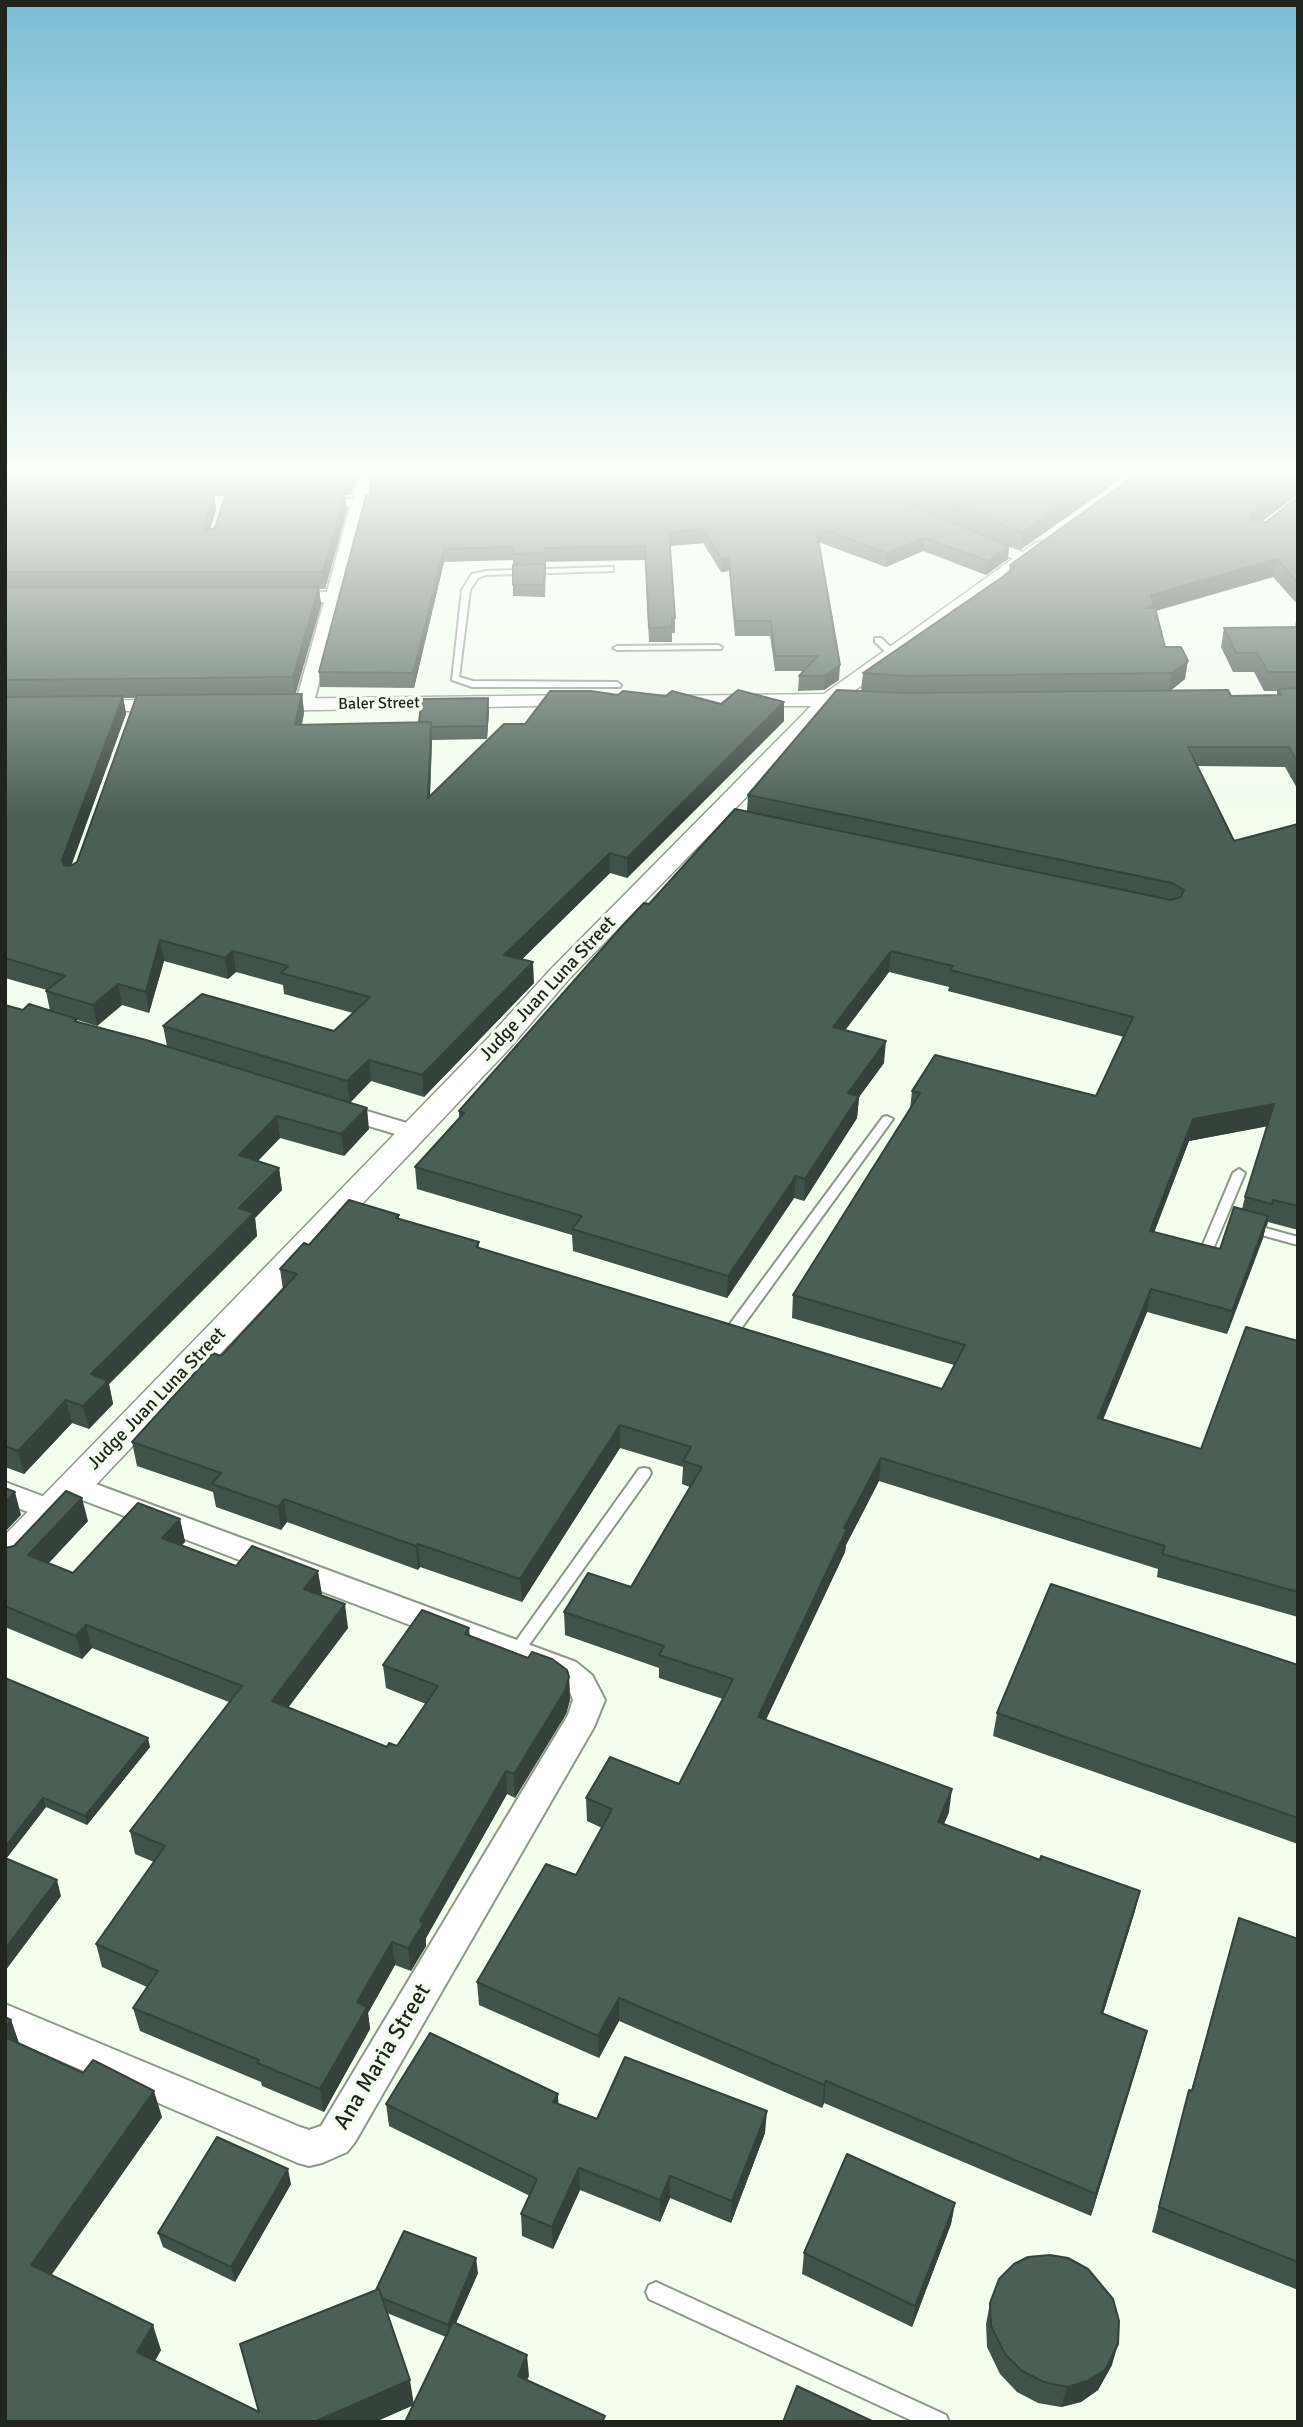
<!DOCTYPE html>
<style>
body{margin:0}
#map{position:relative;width:1303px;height:2427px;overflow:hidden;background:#f3feef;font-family:Signika,sans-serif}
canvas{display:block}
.frame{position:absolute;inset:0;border:7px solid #1f241d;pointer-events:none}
</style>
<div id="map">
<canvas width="1303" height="2427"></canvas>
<div class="frame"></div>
</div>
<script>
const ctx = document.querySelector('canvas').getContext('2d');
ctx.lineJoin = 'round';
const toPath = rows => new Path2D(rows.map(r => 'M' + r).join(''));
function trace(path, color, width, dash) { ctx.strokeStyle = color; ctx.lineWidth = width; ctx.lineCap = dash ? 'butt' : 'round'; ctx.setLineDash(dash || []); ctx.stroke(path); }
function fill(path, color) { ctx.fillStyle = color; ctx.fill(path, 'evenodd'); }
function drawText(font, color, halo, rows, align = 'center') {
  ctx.font = font + ' Signika,sans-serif'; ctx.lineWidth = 7; ctx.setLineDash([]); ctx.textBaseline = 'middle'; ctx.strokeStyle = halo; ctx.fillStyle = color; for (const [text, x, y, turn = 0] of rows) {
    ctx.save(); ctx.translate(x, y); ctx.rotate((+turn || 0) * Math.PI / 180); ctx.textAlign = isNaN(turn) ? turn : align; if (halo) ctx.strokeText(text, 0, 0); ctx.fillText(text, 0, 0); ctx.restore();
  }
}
const service = toPath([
 [610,567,613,567,613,571,486,575,478,578,470,590,459,677,473,681,617,682,621,685,620,687,472,687,452,680,462,590,472,574,486,571,610,567],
 [875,638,881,638,896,652,896,656,890,656,875,642,875,638],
 [718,645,722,647,721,649,617,650,613,648,617,646,718,645],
 [887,1116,893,1119,737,1334,727,1334,725,1331,727,1328,883,1117,887,1116],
 [1239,1169,1245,1173,1211,1254,1209,1257,1201,1257,1199,1254,1233,1173,1239,1169],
 [1251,1224,1298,1237,1298,1245,1247,1231,1245,1228,1251,1224],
 [644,1468,649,1469,651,1473,649,1477,521,1656,516,1658,511,1656,508,1652,511,1648,639,1469,644,1468],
 [656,2282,946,2415,949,2422,915,2422,649,2299,646,2292,649,2285,656,2282]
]);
const minor = toPath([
 [359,476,373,476,367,499,398,499,405,503,398,507,365,507,313,705,304,710,295,705,324,602,286,602,278,597,286,592,327,592,350,507,312,507,305,503,312,499,353,499,359,476],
 [978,534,1031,556,1034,559,1031,562,1021,562,973,542,970,539,978,534],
 [337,1102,420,1127,424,1132,420,1137,412,1139,329,1114,325,1109,329,1104,337,1102],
 [74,1476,576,1662,592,1675,605,1700,594,1727,355,2142,347,2152,322,2163,309,2166,298,2163,5,2037,5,2004,300,2127,309,2130,321,2126,568,1715,573,1700,570,1692,554,1680,64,1493,60,1486,64,1479,74,1476],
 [5,1482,61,1503,65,1510,61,1517,51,1521,5,1503,5,1482]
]);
const tertiary = toPath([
 [1042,541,1051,547,1049,551,847,696,850,700,846,704,835,706,569,979,508,1050,18,1567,5,1571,5,1535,488,1038,551,969,811,706,668,706,661,704,657,700,661,696,824,694,1035,543,1042,541],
 [584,695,591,697,595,701,591,705,262,711,255,709,251,705,255,701,262,699,584,695],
 [174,700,181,702,185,706,181,710,5,713,5,701,174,700]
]);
trace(service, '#8c9988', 4);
trace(minor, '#8c9988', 4);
trace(tertiary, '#8c9988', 3);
fill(service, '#fff');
fill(minor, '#fff');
fill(tertiary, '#fff');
fill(toPath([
 [5,476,358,476,351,495,345,495,347,510,325,589,319,589,321,605,295,694,302,694,304,713,302,725,419,722,489,711,487,739,432,740,430,796,784,721,627,878,610,873,522,959,534,983,424,1097,371,1081,350,1102,369,1129,344,1156,280,1138,258,1161,279,1168,282,1190,255,1218,257,1236,109,1384,113,1404,89,1429,72,1423,24,1474,5,1467,5,1005,23,1010,50,1011,46,991,47,990,5,978],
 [214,496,225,496,215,528,210,530,216,510],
 [123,698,136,698,77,862,71,866,126,714],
 [164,961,228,979,236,972,283,985,284,994,353,1013,334,1031,163,1026,167,1046,77,1022,77,1020,97,1026,122,1005,149,1013],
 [760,476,1000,542,845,476,1125,476,1020,550,1009,546,1008,559,986,575,923,551,886,567,818,542,839,680,824,690,798,691,799,676,804,671,775,671,770,636,735,636,729,571,721,572,703,543,670,546,675,618,675,633,672,633,672,642,649,642,645,560,546,562,545,597,513,596,513,560,444,562,414,688,320,687,319,672,366,496,529,495,370,495,369,479],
 [1298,476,1298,495,1261,522,1266,522,1298,497,1298,605,1273,577,1156,611,1165,647,1185,679,1171,690,1231,696,1277,695,1277,691,1264,691,1254,672,1233,672,1221,647,1224,628,1295,627,1298,610,1298,790,1285,767,1197,766,1234,841,1298,824,1298,1230,1268,1222,1267,1226,1266,1226,1263,1238,1227,1334,1147,1312,1103,1420,1201,1449,1298,1341,1298,1617,1157,1577,1158,1569,879,1481,846,1545,845,1552,766,1720,949,1812,944,1824,1040,1860,1140,1891,1134,1914,1103,2014,1147,2031,1091,2216,824,2103,822,2108,619,2021,599,2058,479,2005,477,1982,576,1875,602,1828,587,1821,586,1798,679,1784,723,1699,659,1678,659,1668,565,1635,564,1612,631,1587,690,1487,682,1484,683,1467,620,1448,522,1602,420,1567,418,1570,287,1522,281,1530,216,1507,213,1492,137,1466,132,1442,221,1356,283,1290,280,1269,309,1245,399,1215,399,1219,479,1242,479,1248,942,1389,954,1365,792,1318,793,1295,910,1109,912,1091,1096,1096,1124,1037,948,991,949,987,889,972,845,1030,884,1063,859,1097,857,1118,804,1201,794,1198,727,1298,573,1251,572,1235,417,1189,415,1167,459,1118,459,1111,649,904,747,811,748,795,861,691,863,673,1001,578,1009,572,1010,565],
 [1267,1126,1245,1197,1242,1209,1220,1249,1154,1232,1189,1141],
 [180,1519,185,1542,181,1545,236,1566,322,1594,321,1595,348,1628,288,1707,387,1747,397,1746,426,1704,386,1688,383,1665,469,1628,470,1636,569,1677,570,1700,566,1714,515,1798,507,1794,426,1938,426,1946,411,1971,395,1965,368,2013,370,2029,324,2112,262,2086,261,2082,140,2031,133,2008,147,1987,102,1967,96,1944,154,1862,135,1854,130,1831,229,1702,92,1648,82,1659,5,1627,5,1548,88,1521,48,1563,73,1573],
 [1298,1665,1298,1844,993,1736,997,1713],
 [5,1678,150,1747,87,1825,46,1807,6,1859,61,1896,5,1971],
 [1239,1918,1298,1939,1298,2290,1152,2232,1182,2116,1189,2090,1191,2091],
 [11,2020,19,2044,162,2117,51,2275,161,2350,155,2361,259,2412,376,2290,478,2273,456,2323,529,2376,413,2405,375,2422,5,2422],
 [387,2313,446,2337,413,2404],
 [386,2104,558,2104,597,2119,765,2133,731,2223,670,2198,660,2222,580,2190,553,2249,522,2236,521,2214,530,2196,389,2126],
 [291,2184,235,2282,163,2247,158,2233],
 [955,2203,951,2224,912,2327,802,2274,804,2253],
 [990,2303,1112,2365,1098,2390,1081,2402,1061,2407,1038,2403,1017,2392,1000,2374,987,2347,986,2324]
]), '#415248');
fill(toPath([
 [351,476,358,476,351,495,350,479],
 [578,476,760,476,545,495,544,479],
 [1104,476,1125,476,1020,550,1022,533],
 [1298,480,1296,495,1247,533,1250,516],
 [214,493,216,510,205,545,203,528],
 [345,493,347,510,325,589,323,572],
 [703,529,703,543,669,546,669,532],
 [924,538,923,551,886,567,887,553],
 [1009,546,1008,559,986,575,988,561],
 [444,549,444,562,414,688,413,673],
 [721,558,729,558,729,571,721,572],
 [1277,559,1273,577,1153,611,1144,626,1151,595],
 [319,587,321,605,295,696,293,677],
 [1188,661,1185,679,1169,692,1172,673],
 [840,665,839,680,824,690,825,676],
 [302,694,304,713,297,744,295,725],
 [123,696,126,714,66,880,62,860],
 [488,698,489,711,487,739,487,726],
 [784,702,784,721,627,878,627,858],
 [431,722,432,741,429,818,428,798],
 [610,853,610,873,505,976,504,955],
 [160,940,164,961,149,1013,146,992],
 [233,951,236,972,228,979,225,958],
 [891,951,889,972,832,1048,833,1027],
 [533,962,534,983,424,1097,422,1075],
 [118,984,122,1005,97,1026,93,1005],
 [886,1041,884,1063,859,1097,857,1118,804,1201,805,1179,848,1093],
 [369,1060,371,1081,350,1103,347,1081],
 [1274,1104,1269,1126,1189,1141,1146,1254,1150,1231,1193,1119],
 [367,1108,369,1129,344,1156,341,1134],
 [277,1116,280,1138,242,1177,239,1155],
 [279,1168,282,1190,255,1218,257,1236,109,1384,113,1404,89,1429,83,1406,91,1374,239,1208],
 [796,1176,794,1198,727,1298,728,1276],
 [1268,1216,1263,1238,1227,1334,1232,1311],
 [1151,1289,1147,1312,1094,1441,1098,1418],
 [66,1400,72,1423,24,1474,18,1451],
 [620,1425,620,1448,522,1602,520,1579],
 [881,1458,879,1481,846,1545,845,1552,756,1740,758,1717,844,1528],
 [15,1492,21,1515,5,1532,5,1502],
 [82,1498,88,1521,35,1578,28,1555],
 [284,1499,287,1522,281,1530,278,1507],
 [180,1519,185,1542,167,1561,162,1538],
 [418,1544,420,1567,418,1570,416,1546],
 [318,1571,322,1594,308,1612,304,1589],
 [345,1604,348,1628,276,1724,272,1701],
 [86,1625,92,1648,82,1659,76,1636],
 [569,1677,570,1700,566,1714,515,1798,514,1774],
 [148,1738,150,1747,87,1825,85,1816],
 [506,1771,507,1794,426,1938,426,1946,411,1971,408,1948,420,1921],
 [952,1789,949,1812,935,1845,938,1822],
 [43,1798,46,1807,5,1860,5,1847],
 [57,1880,61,1896,5,1971,5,1949],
 [1140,1891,1134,1914,1096,2036,1101,2013],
 [392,1942,395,1965,368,2013,370,2029,324,2112,320,2089,357,2002],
 [619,1998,619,2021,599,2058,598,2036],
 [11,2020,20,2046,5,2049,5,2028],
 [1147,2031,1141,2054,1091,2216,1096,2194],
 [826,2081,824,2103,822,2108,824,2085],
 [154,2091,162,2117,41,2290,31,2265],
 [558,2094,559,2116,553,2102],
 [767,2111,765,2133,731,2223,732,2201],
 [579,2168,580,2190,553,2249,552,2227],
 [288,2169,291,2184,235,2282,231,2267],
 [670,2176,670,2198,660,2222,660,2200],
 [955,2203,951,2224,912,2327,915,2306],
 [476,2258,478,2273,449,2339,448,2325],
 [153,2325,161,2350,145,2377,137,2352],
 [1118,2344,1112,2365,1098,2390,1081,2402,1061,2407,1067,2387],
 [527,2355,529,2376,519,2397,518,2376],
 [410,2380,414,2405,375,2422,314,2422]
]), '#35423b');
const building = toPath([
 [5,476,351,476,350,479,5,481,5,476],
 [370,476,578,476,544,479,369,479,370,476],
 [760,476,842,476,1009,546,988,561,924,538,887,553,816,527,840,665,825,676,799,676,818,656,775,656,771,621,735,621,729,558,721,558,703,529,669,532,675,618,672,618,672,627,649,628,645,546,545,548,545,553,513,554,513,547,444,549,413,673,319,672,366,496,545,495,760,476],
 [885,476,1104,476,1022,533,885,476],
 [1134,476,1298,476,1298,480,1250,516,1252,521,1266,522,1298,497,1298,583,1277,559,1151,595,1154,605,1146,608,1155,608,1165,647,1181,647,1188,661,1172,673,905,676,863,673,1001,578,1015,567,1010,565,1134,476],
 [214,493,203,528,206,531,215,528,226,493,345,493,323,572,5,572,5,494,214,493],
 [545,564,544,585,513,585,513,565,545,564],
 [5,587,319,587,293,677,5,680,5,587],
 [1298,627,1298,672,1268,672,1257,653,1236,653,1224,628,1298,627],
 [1298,688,1298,764,1289,747,1188,747,1234,841,1298,824,1298,1206,1273,1200,1272,1204,1245,1197,1274,1104,1193,1119,1150,1231,1220,1249,1234,1207,1268,1216,1232,1311,1151,1289,1098,1418,1201,1449,1246,1327,1298,1341,1298,1592,1162,1554,1165,1546,881,1458,844,1528,847,1529,758,1717,952,1789,938,1822,1040,1860,1041,1856,1140,1891,1101,2013,1147,2031,1096,2194,826,2081,824,2085,619,1998,598,2036,477,1982,546,1864,576,1875,612,1809,586,1798,610,1757,679,1784,733,1679,659,1655,664,1646,564,1612,588,1573,631,1587,702,1467,683,1461,691,1447,620,1425,520,1579,418,1544,416,1546,284,1499,278,1507,212,1484,221,1473,132,1442,213,1353,221,1356,297,1274,280,1269,304,1243,309,1245,349,1200,399,1215,396,1218,479,1242,476,1247,942,1389,965,1345,793,1295,920,1093,912,1091,935,1055,1096,1096,1133,1017,950,970,953,966,891,951,833,1027,886,1041,848,1093,859,1096,805,1179,796,1176,728,1276,572,1229,582,1216,415,1167,464,1113,459,1111,624,924,644,903,649,904,735,809,1171,900,1181,897,1184,890,1172,883,748,795,837,690,905,693,1228,690,1231,696,1281,695,1278,689,1298,688],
 [738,690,784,702,627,858,610,853,504,955,533,962,422,1075,369,1060,347,1081,163,1026,202,994,334,1031,370,997,281,973,288,966,233,951,225,958,160,940,146,992,118,984,93,1005,46,991,65,976,5,958,5,697,123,696,62,860,64,865,70,866,77,862,137,695,302,694,295,725,431,722,428,798,504,724,525,724,550,691,591,691,618,695,623,691,666,696,672,691,721,704,738,690],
 [488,698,487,726,431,727,431,722,419,722,422,699,488,698],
 [29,1004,77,1019,74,1021,146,1040,367,1108,341,1134,277,1116,239,1155,279,1168,239,1208,254,1213,91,1374,108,1381,83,1406,66,1400,18,1451,5,1446,5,1005,23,1010,29,1004],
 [5,1488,15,1492,5,1502,5,1488],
 [66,1491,82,1498,28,1555,73,1573,138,1503,180,1519,162,1538,236,1566,252,1546,318,1571,304,1589,345,1604,272,1701,387,1747,389,1743,397,1746,438,1686,383,1665,422,1610,469,1628,465,1634,528,1658,532,1652,552,1659,567,1670,569,1677,565,1691,514,1774,506,1771,420,1921,424,1923,408,1948,392,1942,357,2002,367,2007,320,2089,257,2063,259,2060,133,2008,158,1971,96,1944,165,1846,130,1831,242,1686,86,1625,76,1636,5,1606,5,1548,14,1546,66,1491],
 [1051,1584,1298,1665,1298,1818,997,1713,1051,1584],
 [5,1678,148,1738,85,1816,43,1798,5,1847,5,1678],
 [5,1858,57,1880,5,1949,5,1858],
 [1239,1918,1298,1939,1298,2262,1159,2207,1189,2090,1192,2091,1239,1918],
 [5,2017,11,2020,5,2028,5,2017],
 [430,2033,558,2094,553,2102,597,2119,625,2057,767,2111,732,2201,670,2176,660,2200,579,2168,552,2227,521,2214,537,2179,386,2104,430,2033],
 [5,2037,83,2073,93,2060,154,2091,31,2265,153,2325,137,2352,259,2412,240,2344,379,2289,410,2380,314,2422,5,2422,5,2037],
 [217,2137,288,2169,231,2267,158,2233,217,2137],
 [847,2154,955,2203,915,2306,804,2253,847,2154],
 [404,2231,476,2258,448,2325,382,2298,379,2289,376,2290,404,2231],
 [1050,2255,1068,2258,1088,2269,1113,2299,1119,2321,1118,2344,1105,2370,1087,2381,1067,2387,1044,2382,1022,2371,1005,2354,991,2326,990,2303,999,2279,1014,2264,1028,2257,1050,2255],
 [453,2322,527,2355,518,2376,605,2416,602,2422,405,2422,453,2322],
 [797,2386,874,2422,783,2422,797,2386]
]);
fill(building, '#4c5f54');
trace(building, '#35423b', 2);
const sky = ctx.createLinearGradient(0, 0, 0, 815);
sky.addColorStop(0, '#7abdd6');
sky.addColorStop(0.58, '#fafff8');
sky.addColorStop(1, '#fafff800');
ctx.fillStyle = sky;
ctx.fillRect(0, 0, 1303, 815);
drawText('16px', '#1f241d', '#f3feef', [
 ["Baler Street",379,704,-1]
]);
drawText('19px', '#1f241d', '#f3feef', [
 ["Judge Juan Luna Street",548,989,-47],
 ["Judge Juan Luna Street",157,1399,-46]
]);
drawText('23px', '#1f241d', '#f3feef', [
 ["Ana Maria Street",383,2057,-59]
]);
</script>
